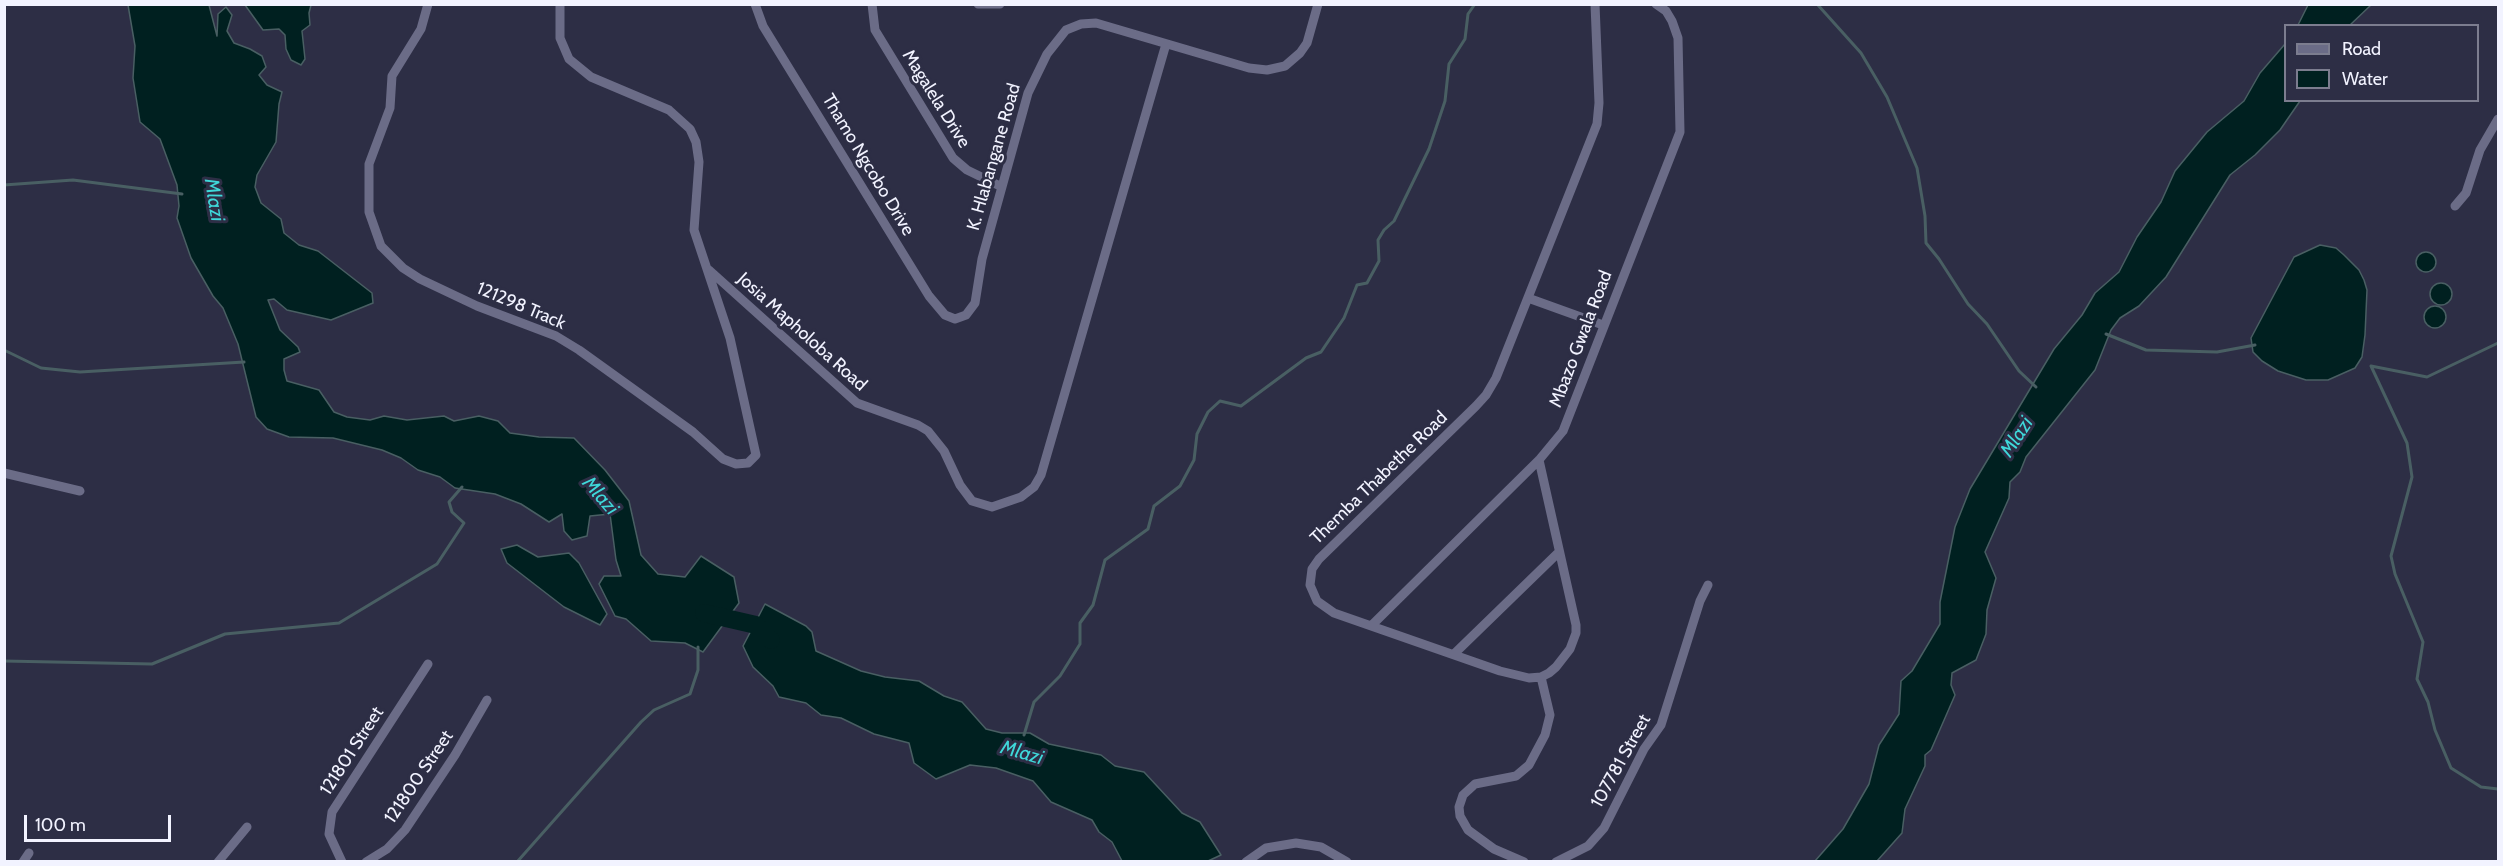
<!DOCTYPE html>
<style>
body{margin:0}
#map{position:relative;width:2503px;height:866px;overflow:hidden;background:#2d2e45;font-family:Cabin,sans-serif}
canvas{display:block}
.frame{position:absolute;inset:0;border:6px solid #f2f3ff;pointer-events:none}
.legend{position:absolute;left:2284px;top:24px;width:195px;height:78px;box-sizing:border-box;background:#2d2e45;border:2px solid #7c7d8f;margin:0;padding:8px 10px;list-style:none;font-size:18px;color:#f2f3ff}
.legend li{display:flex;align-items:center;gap:12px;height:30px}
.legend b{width:30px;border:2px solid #7c7d8f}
.scale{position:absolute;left:24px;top:815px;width:147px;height:27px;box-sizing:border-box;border:3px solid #f2f3ff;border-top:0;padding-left:8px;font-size:18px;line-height:21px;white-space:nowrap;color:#f2f3ff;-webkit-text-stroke:4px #2d2e45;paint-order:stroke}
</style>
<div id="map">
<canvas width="2503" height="866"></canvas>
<div class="frame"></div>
<ul class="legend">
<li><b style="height:8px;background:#6b6c87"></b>Road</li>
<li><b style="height:16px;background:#002020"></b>Water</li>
</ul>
<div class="scale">100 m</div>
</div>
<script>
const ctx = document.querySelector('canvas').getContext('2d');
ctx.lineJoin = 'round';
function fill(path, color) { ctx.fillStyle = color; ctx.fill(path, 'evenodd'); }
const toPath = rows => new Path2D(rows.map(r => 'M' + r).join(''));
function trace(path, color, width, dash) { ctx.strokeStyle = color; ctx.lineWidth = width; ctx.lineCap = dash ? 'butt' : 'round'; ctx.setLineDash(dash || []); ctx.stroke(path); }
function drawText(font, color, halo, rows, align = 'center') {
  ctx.font = font + ' Cabin,sans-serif'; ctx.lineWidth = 6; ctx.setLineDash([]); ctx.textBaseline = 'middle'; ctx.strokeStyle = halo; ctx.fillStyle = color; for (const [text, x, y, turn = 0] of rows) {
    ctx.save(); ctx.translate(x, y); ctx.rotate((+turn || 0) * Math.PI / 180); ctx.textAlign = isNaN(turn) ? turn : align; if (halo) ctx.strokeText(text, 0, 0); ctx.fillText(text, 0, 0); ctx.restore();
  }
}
const water = toPath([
 [128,5,209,5,217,36,218,14,226,7,232,15,227,31,234,43,250,49,262,56,266,67,259,75,267,85,282,92,279,104,276,142,257,175,255,187,261,203,281,219,284,233,299,245,318,251,372,293,373,303,331,320,287,310,274,299,268,300,280,330,298,347,300,352,284,359,284,370,287,381,319,390,334,412,347,417,370,420,384,416,407,420,444,416,454,421,479,416,498,421,510,433,539,437,574,438,605,470,629,501,641,555,658,574,685,577,701,556,734,577,739,603,703,652,685,643,651,641,626,619,615,616,599,584,604,576,621,576,616,560,610,514,590,516,587,536,572,540,564,531,562,514,549,522,521,504,495,494,455,488,440,477,418,470,401,458,382,450,333,438,289,437,267,429,256,417,238,344,223,308,213,296,191,258,177,218,179,206,177,185,160,139,140,122,133,78,135,46,128,5],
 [245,5,311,5,309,13,310,25,302,31,305,59,301,65,291,60,286,49,285,35,279,29,263,30,245,5],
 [2308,5,2371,4,2371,5,2350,25,2298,25,2308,5],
 [2285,44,2286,100,2300,101,2280,130,2255,155,2230,175,2166,277,2139,306,2120,318,2111,330,2095,370,2026,457,2020,472,2010,482,2009,498,1985,552,1996,578,1987,610,1986,634,1976,660,1952,673,1951,685,1955,695,1931,750,1925,755,1925,766,1905,809,1902,833,1877,861,1815,861,1843,829,1869,784,1879,745,1899,714,1901,681,1912,671,1940,624,1940,602,1955,527,1970,489,2054,349,2082,315,2095,293,2119,272,2137,237,2161,202,2175,171,2207,132,2244,101,2260,73,2285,44],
 [2320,245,2336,248,2344,255,2359,270,2364,280,2367,290,2365,335,2362,357,2355,368,2328,380,2306,380,2278,371,2262,361,2253,352,2251,338,2294,257,2320,245],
 '2416 262a10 10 0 1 1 20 0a10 10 0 1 1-20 0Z',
 '2430 294a11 11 0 1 1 22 0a11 11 0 1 1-22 0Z',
 '2424 317a11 11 0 1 1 22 0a11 11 0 1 1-22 0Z',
 [517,545,538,557,569,553,579,563,607,614,600,625,564,607,507,563,501,549,517,545],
 [765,604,806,626,812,632,816,651,861,671,885,677,919,681,944,696,962,702,986,729,1002,733,1030,733,1049,744,1101,755,1115,766,1144,772,1182,813,1200,822,1221,855,1208,861,1122,861,1112,842,1099,832,1092,820,1051,802,1033,781,996,768,970,765,936,779,914,763,909,743,874,734,841,718,821,715,806,703,779,697,773,686,753,667,743,646,765,604]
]);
fill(water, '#002020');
trace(water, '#495f63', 1.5);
trace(toPath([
 [1817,4,1861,53,1887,97,1917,168,1925,216,1926,243,1939,259,1968,304,1987,324,2019,371,2036,387],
 [4,185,73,180,182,194],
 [2106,334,2146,350,2217,352,2255,345],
 [4,350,41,368,80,372,244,362],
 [2371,366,2407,443,2412,477,2391,556,2395,574,2423,642,2417,679,2428,702,2435,730,2451,768,2481,787,2498,789],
 [2371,366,2427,377,2498,343],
 [4,661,152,664,225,634,339,623,437,564,464,523,452,512,449,502,462,487],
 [1024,735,1034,702,1060,676,1080,644,1080,623,1093,605,1105,560,1148,529,1154,506,1180,486,1194,460,1197,434,1208,412,1220,401,1241,406,1306,358,1321,352,1344,318,1357,285,1367,283,1379,261,1378,240,1384,230,1394,221,1429,149,1445,101,1449,64,1465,39,1468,14,1475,4],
 [517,862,641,722,654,710,690,694,698,670,698,647]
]), '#495f63', 3);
trace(toPath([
 [704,613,756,625,771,640]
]), '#002020', 18);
trace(toPath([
 [428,4,421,29,392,76,390,108,369,164,369,212,381,246,403,268,420,279,477,306,556,336,579,350,693,432,723,459,736,464,748,463,756,455,730,338,694,230,699,162,696,142,690,129,669,110,591,77,569,59,560,38,560,4],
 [755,4,763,26,929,296,945,315,955,319,966,315,975,303,982,259,1028,93,1047,54,1066,30,1081,24,1096,23,1249,68,1267,70,1285,66,1300,53,1307,43,1318,4],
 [872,4,875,30,953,158,967,170,1002,187],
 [978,4,1000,4],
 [2455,206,2466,193,2480,150,2498,119],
 [709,270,857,403,918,425,928,431,944,451,960,485,972,501,992,507,1021,497,1034,487,1041,475,1166,44],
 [1528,298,1603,325],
 [1539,460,1576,625,1576,633,1570,649,1556,667,1549,673,1541,677,1529,678,1500,671,1334,613,1317,601,1310,585,1312,569,1319,559,1476,406,1486,395,1496,378,1597,124,1599,103,1595,4],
 [4,473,80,491],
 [1372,625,1539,460,1563,431,1680,132,1678,38,1672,21,1666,11,1656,4],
 [1454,654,1559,552],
 [23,862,29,853],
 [218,862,247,827],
 [342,862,329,834,332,812,428,664],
 [366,862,387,849,405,830,455,755,487,700],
 [1246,862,1266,848,1296,843,1321,847,1347,862],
 [1524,862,1494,849,1468,830,1460,816,1459,807,1463,795,1475,784,1516,776,1529,765,1545,735,1550,715,1541,677],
 [1556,862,1588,846,1604,828,1644,749,1661,725,1700,601,1708,585]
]), '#6b6c87', 9);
drawText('18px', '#f2f3ff', '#2d2e45', [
 ["Magalela Drive",936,99,58],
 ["K. Hlabangane Road",994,157,-74],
 ["Thamo Ngcobo Drive",868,165,59],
 ["121298 Track",521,306,23],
 ["Josia Mapholoba Road",802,332,42],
 ["Mbazo Gwala Road",1581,339,-69],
 ["Themba Thabethe Road",1379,478,-44],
 ["121801 Street",352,751,-57],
 ["107781 Street",1621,761,-61],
 ["121800 Street",419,777,-56]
]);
drawText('italic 20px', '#3fd8da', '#2d2e45', [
 ["Mlazi",214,200,81],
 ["Mlazi",2017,437,-57],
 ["Mlazi",600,496,49],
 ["Mlazi",1022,753,16]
]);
</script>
